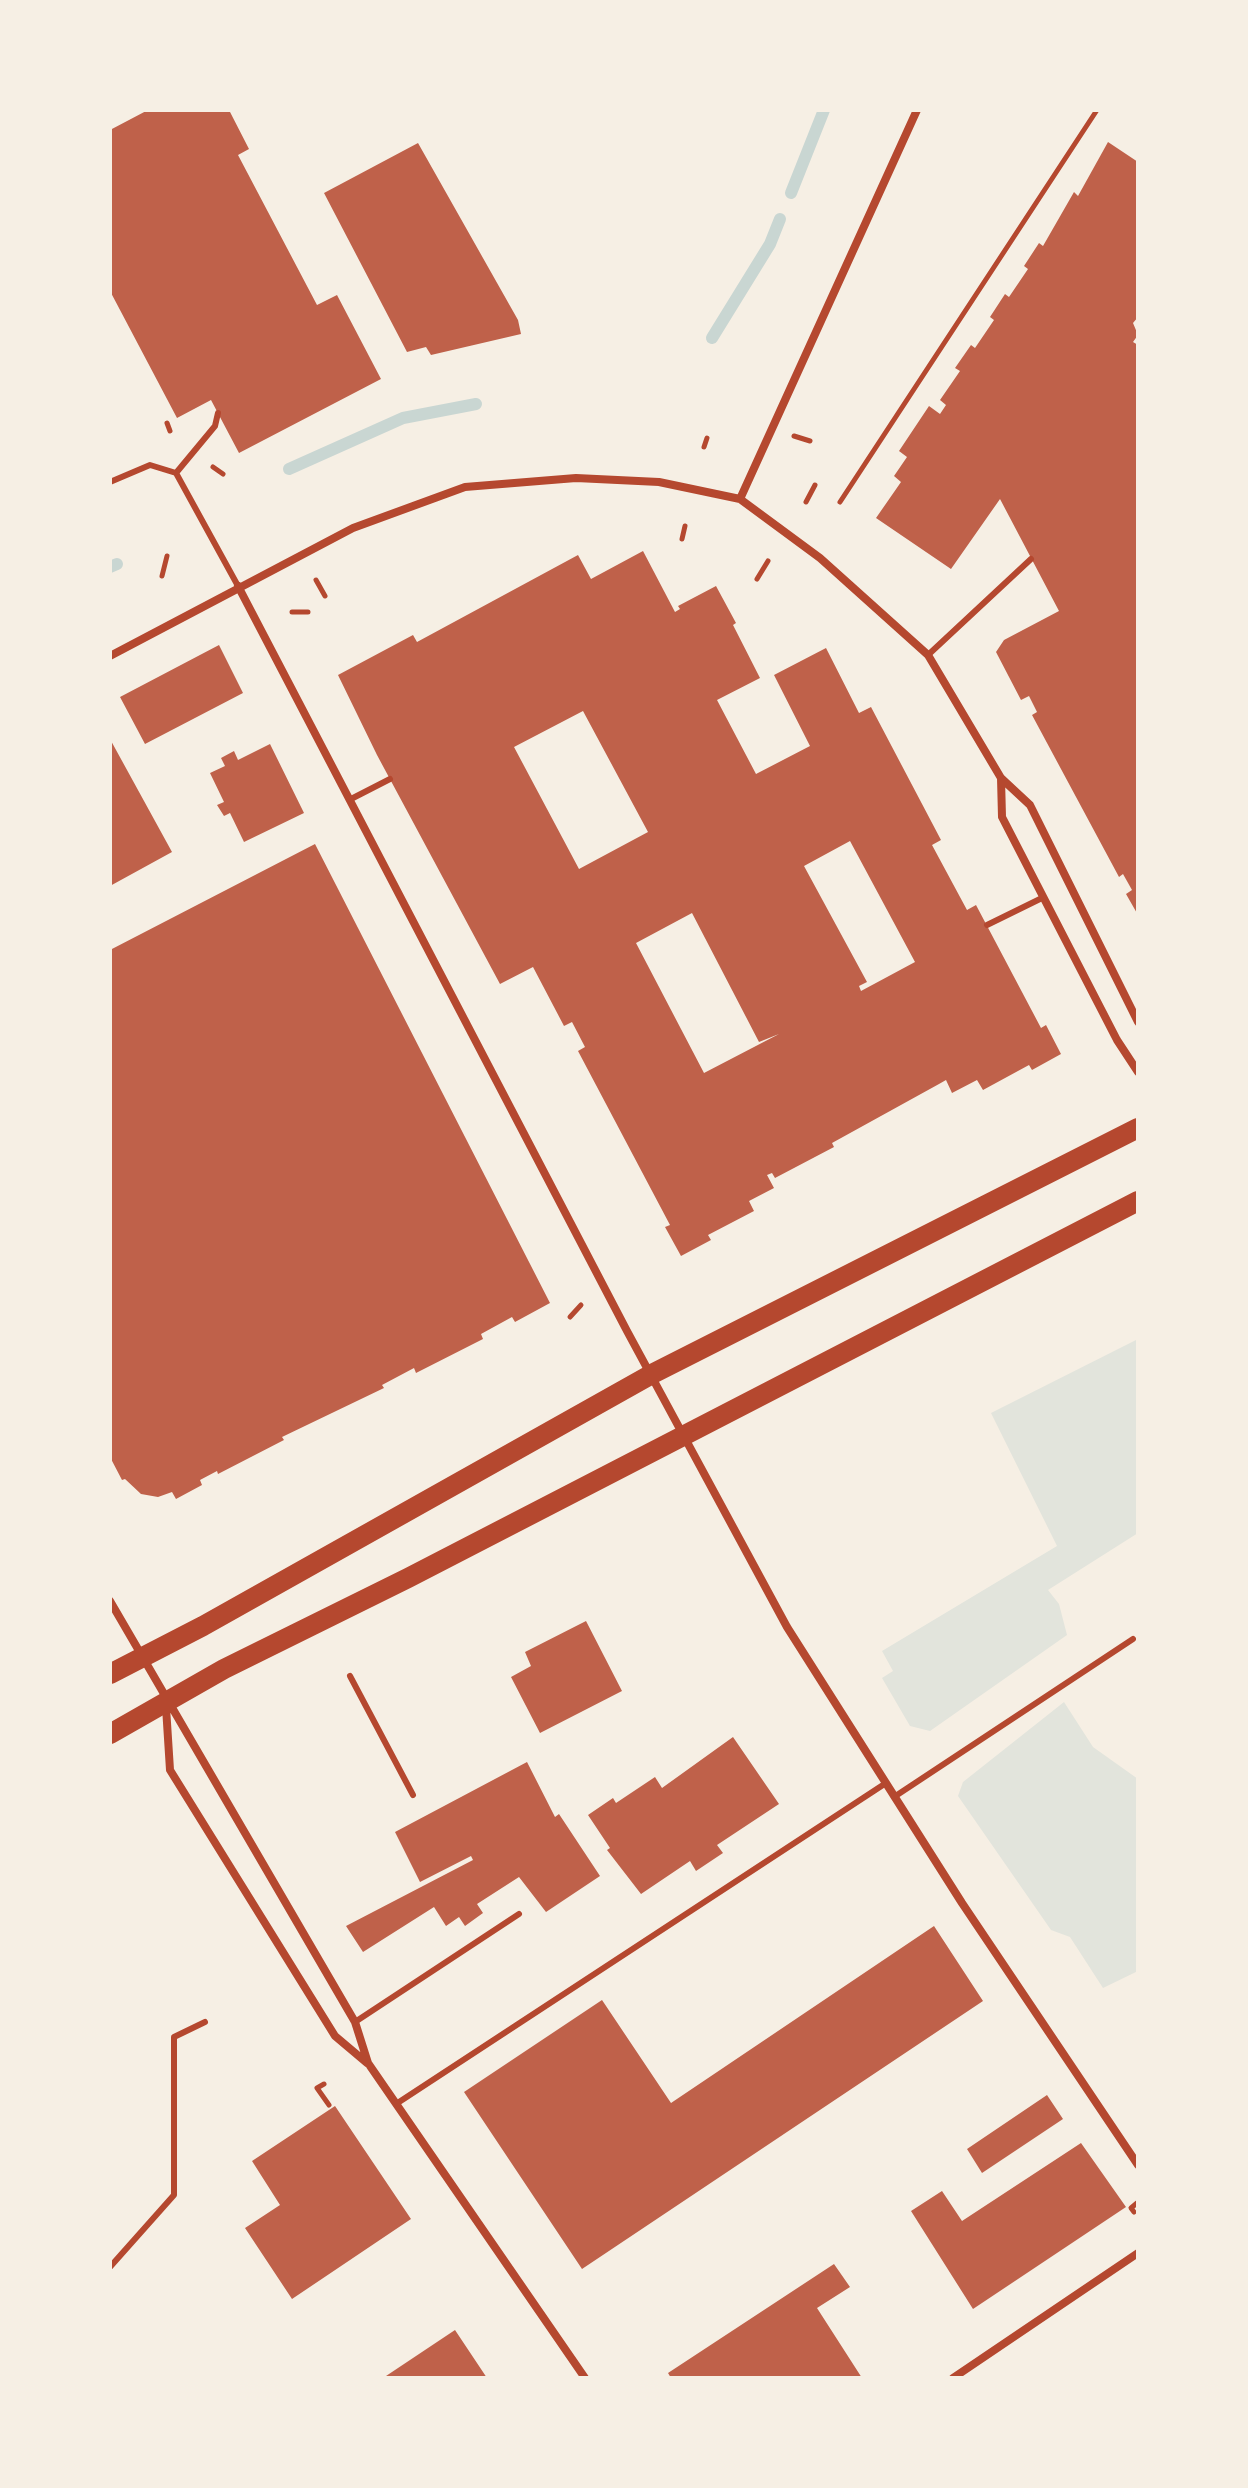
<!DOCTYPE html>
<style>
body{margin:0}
#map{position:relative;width:1248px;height:2488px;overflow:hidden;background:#f6efe4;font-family:"PT Sans",sans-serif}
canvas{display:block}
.frame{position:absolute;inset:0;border:112px solid #f6efe4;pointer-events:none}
</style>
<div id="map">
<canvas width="1248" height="2488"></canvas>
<div class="frame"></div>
</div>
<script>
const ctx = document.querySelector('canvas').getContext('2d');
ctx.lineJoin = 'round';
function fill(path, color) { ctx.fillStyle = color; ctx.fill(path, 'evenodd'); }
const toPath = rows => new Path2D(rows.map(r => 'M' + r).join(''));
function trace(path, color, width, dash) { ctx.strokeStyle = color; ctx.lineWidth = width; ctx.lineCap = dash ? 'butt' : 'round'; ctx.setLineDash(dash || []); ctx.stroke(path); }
fill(toPath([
 [1138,1339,1138,1533,1048,1590,1059,1604,1067,1635,930,1731,910,1726,882,1678,893,1671,882,1651,1057,1546,991,1413],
 [1064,1702,1093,1747,1138,1779,1138,1971,1103,1988,1070,1937,1051,1930,958,1796,963,1782]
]), '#e2e4dc');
trace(toPath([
 [791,193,824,110],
 [712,338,770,244,780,219],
 [289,469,403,418,476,404],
 [110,567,117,564]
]), '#c9d6d2', 12);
fill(toPath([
 [148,110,229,110,249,149,238,155,317,305,337,295,381,379,239,453,211,400,177,418,110,291,110,130],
 [1108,142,1138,162,1138,317,1133,323,1138,335,1133,342,1138,345,1138,915,1126,894,1132,890,1123,874,1119,877,1032,715,1037,712,1029,696,1021,700,996,652,1004,640,1059,611,1000,499,951,569,876,518,901,482,894,476,907,457,899,451,929,406,940,414,946,405,940,400,960,371,955,368,971,345,975,348,994,320,990,317,1005,294,1009,297,1028,269,1024,266,1039,243,1043,246,1074,192,1078,196],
 [418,143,518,320,521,334,431,355,426,347,407,352,324,193],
 [643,551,675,612,680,609,678,606,716,586,736,623,733,625,760,678,717,700,756,774,810,746,774,675,826,648,859,713,871,707,941,840,932,845,967,910,976,905,1041,1028,1046,1025,1061,1054,1032,1070,1029,1065,983,1090,977,1080,952,1093,946,1080,939,1084,832,1143,834,1147,775,1178,772,1173,767,1175,774,1188,749,1201,754,1211,708,1235,711,1240,681,1256,665,1227,670,1225,578,1051,585,1047,572,1022,564,1026,533,967,500,984,377,755,338,675,413,635,417,642,578,555,591,579],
 [583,711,648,832,579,869,514,747],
 [850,841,915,962,861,991,859,986,867,982,804,866],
 [692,913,759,1042,779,1034,704,1073,636,943],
 [219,645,243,693,145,744,120,697],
 [110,739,172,852,110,886],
 [270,744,304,813,244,842,230,813,224,816,217,805,224,802,210,773,225,766,221,758,234,751,238,760],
 [315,844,550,1303,515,1322,512,1317,481,1334,483,1339,416,1373,414,1368,382,1385,384,1388,282,1437,284,1440,218,1474,217,1471,200,1480,202,1485,176,1499,172,1492,158,1497,141,1494,125,1479,122,1480,110,1457,110,950],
 [586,1621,622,1691,540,1733,511,1677,531,1666,525,1652],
 [733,1737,779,1804,717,1845,723,1853,696,1871,690,1861,641,1894,607,1850,610,1848,588,1815,613,1798,616,1803,655,1777,662,1788],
 [527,1762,555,1817,559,1814,600,1876,546,1912,519,1877,477,1904,483,1913,465,1926,459,1917,446,1926,434,1907,363,1952,346,1926,473,1860,471,1856,420,1882,395,1832],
 [934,1926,983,2001,582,2269,464,2092,602,2000,671,2103],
 [1047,2095,1063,2119,982,2173,967,2149],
 [335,2106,411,2219,292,2299,245,2228,280,2205,252,2161],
 [1081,2143,1126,2207,973,2309,911,2211,942,2191,962,2221],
 [834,2264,850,2287,817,2308,862,2378,671,2378,668,2373],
 [455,2330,487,2378,383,2378]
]), '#bf614a');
trace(toPath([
 [167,423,170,431],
 [794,436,810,441],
 [704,447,707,438],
 [213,467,223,474],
 [806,502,815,485],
 [840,502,1097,110],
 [682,539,685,526],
 [162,576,167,556],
 [757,579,768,561],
 [316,580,325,596],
 [292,612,308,612],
 [570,1317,581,1305],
 [324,2084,317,2088,329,2105],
 [1134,2212,1131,2208,1137,2203]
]), '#b5482f', 5);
trace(toPath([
 [176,473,215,426,218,413],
 [110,482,150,465,176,473,238,586],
 [928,655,1031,559],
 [351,799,390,779],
 [987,925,1042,898],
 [350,1676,413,1795],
 [894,1797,1133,1639],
 [355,2022,519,1914],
 [396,2104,886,1783],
 [110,2267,174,2195,174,2037,205,2022]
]), '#b5482f', 6);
trace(toPath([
 [740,499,917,110],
 [238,586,627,1331,787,1627,962,1903,1138,2165],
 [110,656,353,528,465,487,576,478,659,482,740,499,820,558,928,655,1001,778,1030,805,1138,1022],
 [1001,778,1002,817,1117,1040,1138,1072],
 [110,1601,355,2022,368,2063,585,2378],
 [166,1707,170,1770,335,2036,367,2063],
 [953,2378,1138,2253]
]), '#b5482f', 8);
trace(toPath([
 [110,1674,203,1626,652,1374,1138,1128],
 [110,1734,224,1669,408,1578,1138,1201]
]), '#b5482f', 20);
</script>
